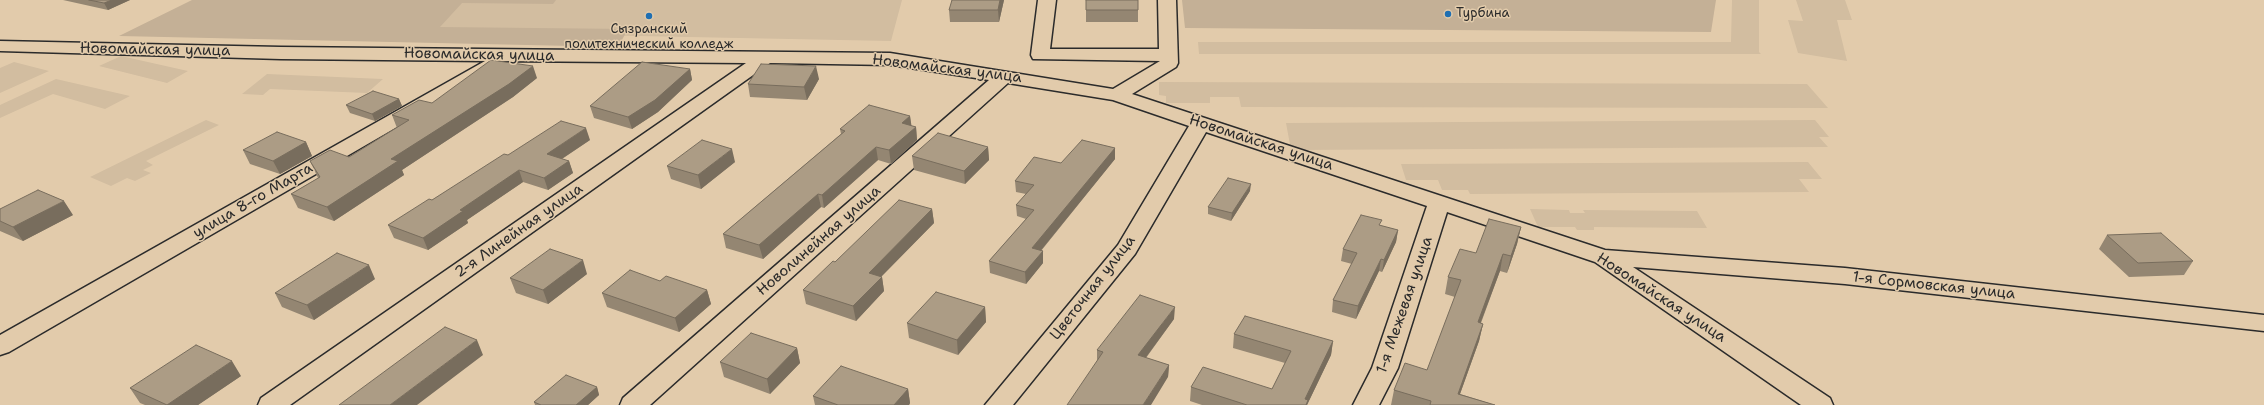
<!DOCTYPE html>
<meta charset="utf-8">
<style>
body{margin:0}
canvas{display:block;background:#e2cbab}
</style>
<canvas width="2264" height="405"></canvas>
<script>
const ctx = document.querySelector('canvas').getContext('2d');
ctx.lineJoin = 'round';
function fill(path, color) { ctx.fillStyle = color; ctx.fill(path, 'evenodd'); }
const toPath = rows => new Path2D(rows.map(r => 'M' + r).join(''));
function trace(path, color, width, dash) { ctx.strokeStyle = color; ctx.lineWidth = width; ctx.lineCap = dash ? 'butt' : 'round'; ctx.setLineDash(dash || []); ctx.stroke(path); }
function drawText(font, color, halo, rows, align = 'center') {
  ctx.font = font + ' "Shantell Sans",sans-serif'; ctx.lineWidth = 3; ctx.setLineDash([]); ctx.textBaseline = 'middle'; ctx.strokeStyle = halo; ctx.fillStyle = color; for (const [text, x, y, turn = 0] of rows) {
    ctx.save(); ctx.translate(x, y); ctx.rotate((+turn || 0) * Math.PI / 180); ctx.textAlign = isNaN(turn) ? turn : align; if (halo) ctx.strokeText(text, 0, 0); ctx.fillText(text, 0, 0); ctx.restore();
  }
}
fill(toPath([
 [415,0,902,0,891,41,384,31],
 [1732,0,1759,0,1759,52,1761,54,1199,54,1198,42,1731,42],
 [1796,0,1845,0,1852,20,1837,20,1847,61,1798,53,1788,20,1803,21],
 [121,56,188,71,167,83,99,66],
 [14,62,49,71,0,93,0,68],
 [267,74,383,79,367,93,270,89,263,95,242,94],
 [56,79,130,96,105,109,53,94,0,118,0,105],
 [1159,82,1807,84,1828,108,1241,107,1239,97,1210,97,1210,103,1166,103,1166,96,1159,95],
 [206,120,219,125,146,161,153,165,143,170,151,173,135,181,127,178,111,186,90,177],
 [1815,120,1829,137,1819,137,1828,147,1291,150,1286,123],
 [1808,162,1822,179,1799,179,1809,192,1470,194,1468,190,1442,190,1438,180,1406,180,1401,164],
 [1530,209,1569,210,1570,213,1585,213,1583,210,1697,211,1707,228,1594,227,1594,230,1577,230,1575,227,1538,227]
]), '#d2bda0');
fill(toPath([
 [192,0,556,0,553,4,462,3,440,27,628,29,618,47,119,36],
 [1182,0,1716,0,1711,32,1185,28]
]), '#c4b096');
const minor = toPath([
 [1038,0,1056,0,1050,49,1159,49,1158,0,1176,0,1178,63,1176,67,1132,94,1605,250,1845,268,2264,315,2264,331,1845,284,1633,267,1830,398,1833,405,1801,405,1595,262,1447,212,1398,368,1379,405,1353,405,1372,368,1427,206,1206,132,1135,254,1013,405,985,405,1118,245,1189,126,1113,100,1008,83,650,405,620,405,623,398,989,80,890,65,770,63,290,405,258,405,261,398,746,63,495,61,499,65,497,69,9,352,0,355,0,335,485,61,281,59,0,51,0,41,281,47,890,53,1113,89,1160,61,1033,59,1031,55,1038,0]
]);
trace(minor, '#2b2b2b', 3);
fill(minor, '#e2cbab');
fill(toPath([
 [63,0,130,0,108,10],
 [1004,0,999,22,950,22,949,10],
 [1138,0,1138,22,1086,22,1086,10],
 [690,69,692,80,658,112,632,129,594,118,590,106],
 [537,78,513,97,402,170,404,175,334,221,298,208,291,194,318,178,310,161,349,157,362,149,397,128,392,115,432,103],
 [819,79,807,100,750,97,748,84],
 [399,99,402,106,375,121,350,113,346,105],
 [910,116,911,126,916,127,917,140,891,164,878,160,824,208,821,207,763,259,726,248,723,234,841,134,840,129],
 [590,140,562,159,569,161,573,173,548,190,523,182,467,220,468,223,428,250,394,238,388,225,432,200,508,155],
 [306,142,312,156,280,174,250,164,243,150],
 [988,147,989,160,965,184,914,170,912,156],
 [1115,148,1115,159,1041,251,1043,251,1043,263,1026,284,990,273,989,261,1026,219,1017,216,1016,205,1026,194,1016,192,1015,181,1061,163],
 [735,162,701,189,671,179,667,166],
 [1250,191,1231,221,1208,214,1208,207],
 [0,209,73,215,23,241,0,231],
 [932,209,934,223,881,277,882,277,884,291,856,321,806,304,803,290,835,262],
 [1381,226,1398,230,1396,242,1382,272,1379,271,1356,319,1332,312,1333,300,1352,264,1341,261,1343,249],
 [1521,227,1517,244,1507,273,1500,271,1481,323,1483,324,1479,341,1460,394,1495,405,1391,405,1394,390,1427,370,1455,297,1445,294,1448,277,1476,253],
 [2107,235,2193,261,2184,275,2129,277,2099,249],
 [587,274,548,304,516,293,510,278],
 [375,279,314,320,282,307,275,293],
 [660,281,707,290,711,304,679,332,607,307,602,293],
 [985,307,986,322,958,355,909,338,907,323],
 [1174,319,1146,358,1169,365,1168,377,1097,361,1097,350],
 [1234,334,1333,341,1331,355,1307,405,1202,405,1190,401,1191,387,1272,389,1285,363,1233,348],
 [797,348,800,363,770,394,724,377,720,362],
 [241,376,198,405,145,405,140,403,130,388],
 [597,387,599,395,588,405,535,405,534,402],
 [908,389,910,403,909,405,815,405,813,396]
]), '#948672');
fill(toPath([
 [112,0,130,0,108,10,104,3],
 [1000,0,1004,0,999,22,998,10],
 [533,66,537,78,513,97,402,170,404,175,334,221,327,207,391,159],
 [816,66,819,79,807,100,804,87],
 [690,69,692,80,658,112,632,129,628,117],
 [399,99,402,106,375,121,372,114],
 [910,116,912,129,902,123],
 [916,127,917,140,891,164,889,150],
 [586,128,590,140,551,166,547,154],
 [306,142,312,156,280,174,273,161],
 [876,147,878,160,824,208,822,195],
 [988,147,989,160,965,184,964,171],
 [1115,148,1115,159,1033,260,1032,248],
 [732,149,735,162,701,189,698,175],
 [569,161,573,173,548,190,544,178],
 [519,170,523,182,467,220,468,223,428,250,423,238,460,210],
 [1251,184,1250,191,1231,221,1232,213],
 [818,194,821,207,763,259,759,245],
 [64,201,73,215,23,241,13,227],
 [932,209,934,223,871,287,869,273],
 [1521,227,1517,244,1507,273,1511,256],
 [1398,230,1396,242,1382,272,1384,260],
 [1043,251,1043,263,1026,284,1025,272],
 [1503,254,1500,271,1474,340,1478,322],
 [1381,259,1379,271,1356,319,1358,306],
 [583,260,587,274,548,304,543,290],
 [369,265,375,279,314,320,307,305],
 [882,277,884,291,856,321,853,306],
 [707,290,711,304,679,332,675,318],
 [985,307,986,322,958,355,957,340],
 [1175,307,1174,319,1138,368,1138,355],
 [1483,324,1479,341,1456,405,1458,394],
 [477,340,483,355,417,405,390,405],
 [1333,341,1331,355,1307,405,1304,405,1305,399],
 [797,348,800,363,770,394,767,379],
 [232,361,241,376,198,405,167,405],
 [1169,365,1168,377,1151,405,1143,405],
 [597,387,599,395,588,405,576,405],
 [908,389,910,403,909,405,894,405]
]), '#786d5d');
const building = toPath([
 [89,0,112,0,104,3,89,0],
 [952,0,1000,0,998,10,949,10,952,0],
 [1086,0,1138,0,1138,10,1086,10,1086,0],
 [491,60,533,66,509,84,391,159,398,161,327,207,291,194,320,177,310,161,330,150,349,157,362,149,409,120,392,115,419,100,432,103,491,60],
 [642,62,690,69,655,100,628,117,590,106,642,62],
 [761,64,816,66,804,87,748,84,761,64],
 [373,91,399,99,372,114,346,105,373,91],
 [869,105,910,116,902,123,916,127,889,150,876,147,822,195,818,194,759,245,723,234,845,131,840,129,869,105],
 [561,121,586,128,547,154,569,161,544,178,519,170,460,210,463,211,423,238,388,225,429,199,432,200,504,154,508,155,561,121],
 [277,132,306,142,273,161,243,150,277,132],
 [938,133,988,147,964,171,912,156,938,133],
 [702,140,732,149,698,175,667,166,702,140],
 [1082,140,1115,148,1032,248,1043,251,1025,272,989,261,1034,210,1016,205,1034,185,1015,181,1034,157,1061,163,1082,140],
 [1228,178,1251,184,1232,213,1208,207,1228,178],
 [38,190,64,201,13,227,0,221,0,209,38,190],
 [899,200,932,209,869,273,882,277,853,306,803,290,833,261,835,262,899,200],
 [1361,215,1382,220,1379,225,1398,230,1384,260,1381,259,1358,306,1333,300,1357,253,1343,249,1361,215],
 [1489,219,1521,227,1511,256,1503,254,1478,322,1483,324,1458,394,1495,405,1430,405,1431,401,1394,390,1405,363,1427,370,1461,280,1448,277,1460,249,1476,253,1489,219],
 [2161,233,2193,261,2138,263,2107,235,2161,233],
 [550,249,583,260,543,290,510,278,550,249],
 [337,253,369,265,307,305,275,293,337,253],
 [630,270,660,281,666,276,707,290,675,318,602,293,630,270],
 [936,292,985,307,957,340,907,323,936,292],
 [1140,295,1175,307,1138,355,1169,365,1143,405,1067,405,1103,352,1097,350,1140,295],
 [1245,316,1333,341,1305,399,1308,400,1306,405,1247,405,1191,387,1203,367,1272,389,1291,351,1234,334,1245,316],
 [445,327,477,340,390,405,339,405,445,327],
 [751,333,797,348,767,379,720,362,751,333],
 [196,345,232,361,167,405,130,388,196,345],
 [841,366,908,389,894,405,838,405,813,396,841,366],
 [566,375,597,387,576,405,541,405,534,402,566,375]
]);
fill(building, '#ac9c85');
trace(building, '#786d5d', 1);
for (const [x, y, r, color] of [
 [1448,14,4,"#1f6fb2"],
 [649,16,4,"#1f6fb2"]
]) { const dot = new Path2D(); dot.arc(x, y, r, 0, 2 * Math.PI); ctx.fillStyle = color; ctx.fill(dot); trace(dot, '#e2cbab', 1.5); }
drawText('13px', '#2b2b2b', '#e2cbab', [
 ["Турбина",1456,14],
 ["Сызранский",649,30,"center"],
 ["политехнический колледж",649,45,"center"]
], 'left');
drawText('15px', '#2b2b2b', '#e2cbab', [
 ["Новомайская улица",155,50,1],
 ["Новомайская улица",479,55,1],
 ["Новомайская улица",947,69,7],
 ["Новомайская улица",1261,143,18],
 ["улица 8-го Марта",253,201,-30],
 ["2-я Линейная улица",519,231,-35],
 ["Новолинейная улица",819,241,-41],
 ["1-я Сормовская улица",1934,286,6],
 ["Цветочная улица",1093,288,-52],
 ["Новомайская улица",1661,298,33],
 ["1-я Межевая улица",1405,305,-71]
]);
</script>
